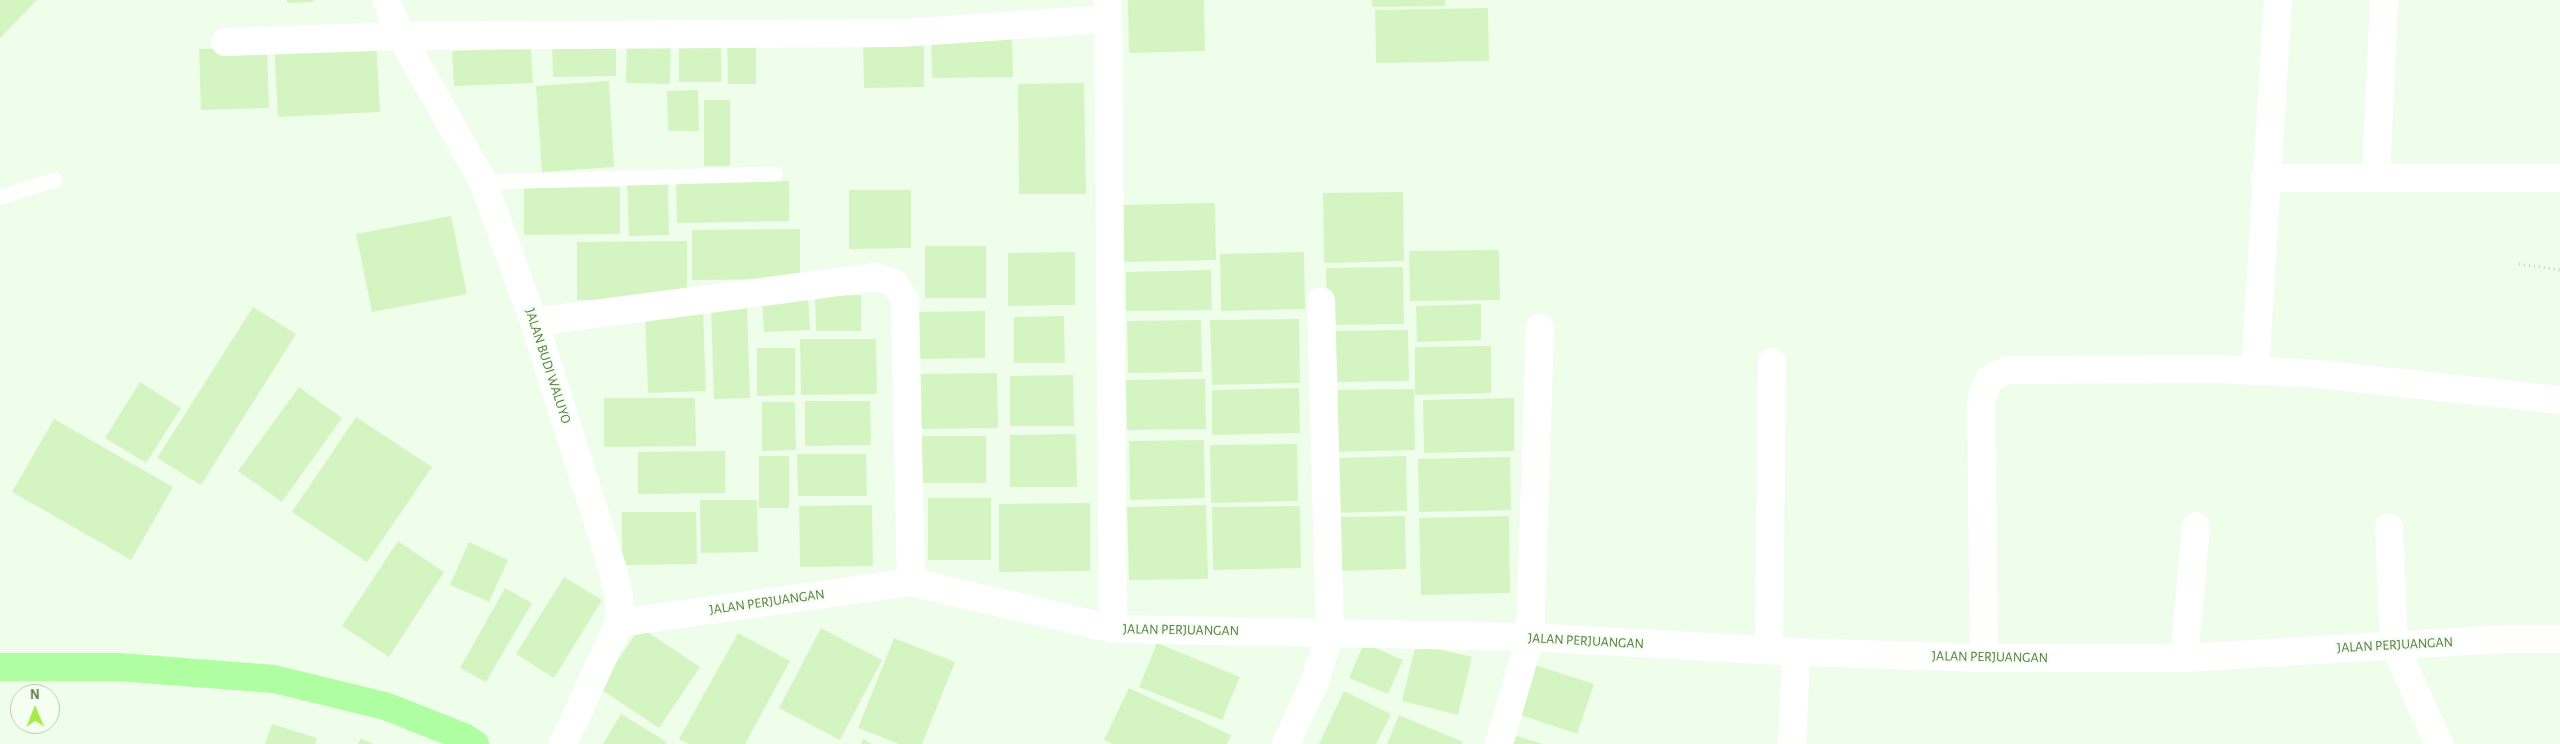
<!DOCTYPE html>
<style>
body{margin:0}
#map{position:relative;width:2560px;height:744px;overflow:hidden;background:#eefeeb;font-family:"Alegreya Sans",sans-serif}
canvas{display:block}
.north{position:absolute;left:10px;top:684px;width:50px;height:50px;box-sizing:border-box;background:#f4fff2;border:1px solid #b8caaf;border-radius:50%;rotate:359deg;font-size:14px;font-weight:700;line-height:20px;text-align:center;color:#5f7b4b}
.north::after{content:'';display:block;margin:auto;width:18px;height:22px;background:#a5ec4b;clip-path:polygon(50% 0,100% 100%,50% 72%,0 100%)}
</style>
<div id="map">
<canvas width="2560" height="744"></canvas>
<div class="north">N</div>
</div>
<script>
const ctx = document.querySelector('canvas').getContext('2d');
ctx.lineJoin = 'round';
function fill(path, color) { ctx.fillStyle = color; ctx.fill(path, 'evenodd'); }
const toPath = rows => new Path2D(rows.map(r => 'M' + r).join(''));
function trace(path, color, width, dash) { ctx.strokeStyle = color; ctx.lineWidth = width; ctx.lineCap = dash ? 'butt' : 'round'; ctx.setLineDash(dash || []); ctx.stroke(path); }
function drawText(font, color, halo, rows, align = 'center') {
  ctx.font = font + ' "Alegreya Sans",sans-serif'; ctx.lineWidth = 4.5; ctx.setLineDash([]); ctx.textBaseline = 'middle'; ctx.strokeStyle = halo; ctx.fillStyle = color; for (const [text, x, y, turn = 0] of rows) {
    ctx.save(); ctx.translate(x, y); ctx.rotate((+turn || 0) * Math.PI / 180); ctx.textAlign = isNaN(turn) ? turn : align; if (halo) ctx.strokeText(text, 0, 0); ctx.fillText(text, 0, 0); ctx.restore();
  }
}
fill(toPath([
 [0,0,37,0,0,38],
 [287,0,313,0,313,2,287,3],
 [1128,0,1204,0,1205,51,1129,53],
 [1372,0,1445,0,1445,6,1372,7],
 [1488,8,1489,61,1376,63,1375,10],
 [1012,35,1013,77,932,78,931,36],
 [552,38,616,38,616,76,553,77],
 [627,38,671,39,670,84,626,83],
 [376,39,380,112,278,117,274,45],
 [679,39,721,39,721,82,679,82],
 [727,39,756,40,756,84,728,84],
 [924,40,924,87,864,88,863,41],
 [267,47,269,108,201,110,199,49],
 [531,48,533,83,454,86,452,51],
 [609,81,614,167,542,172,536,86],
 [1084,83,1086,194,1019,194,1018,84],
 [698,90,699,131,668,131,667,91],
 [704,100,730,100,730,166,704,166],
 [789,181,789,221,677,223,676,183],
 [668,183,669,235,629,236,627,184],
 [620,187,620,234,524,235,524,188],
 [849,190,911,190,911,248,849,249],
 [1403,192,1404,261,1324,263,1323,193],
 [1215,203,1216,260,1121,262,1120,205],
 [451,216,467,294,372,312,356,234],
 [800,229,800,279,692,280,692,230],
 [687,241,687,299,577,300,577,242],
 [925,246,986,246,986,298,925,298],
 [1499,250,1500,300,1410,301,1409,251],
 [1075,252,1075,305,1008,306,1008,253],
 [1304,252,1305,309,1221,311,1220,254],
 [1403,267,1404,324,1327,325,1326,268],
 [1211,270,1212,310,1126,311,1126,272],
 [861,295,861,331,816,331,815,296],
 [808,297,810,330,764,332,762,299],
 [1481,304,1481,340,1417,342,1416,306],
 [747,306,750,398,714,399,711,308],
 [253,307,296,334,201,485,157,458],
 [703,310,706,391,648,393,645,312],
 [985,311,985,358,913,359,912,312],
 [1064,316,1065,363,1014,363,1014,317],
 [1299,319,1300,383,1212,385,1210,320],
 [1201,320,1202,372,1128,373,1127,321],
 [1408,330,1409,381,1329,382,1328,331],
 [800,339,876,339,877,394,801,395],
 [1491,346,1491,393,1415,395,1415,347],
 [757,348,795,348,795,395,757,396],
 [997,373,998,428,914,429,914,374],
 [1073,375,1074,426,1010,426,1010,376],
 [1205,379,1206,429,1127,430,1126,380],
 [140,382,181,408,146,463,105,438],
 [299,387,342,418,282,502,238,471],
 [1299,388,1300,433,1212,435,1212,390],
 [1414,389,1415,450,1328,452,1327,390],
 [604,398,695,398,696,446,604,447],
 [1514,398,1514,451,1424,453,1423,400],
 [805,401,870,401,871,445,805,446],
 [762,402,795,402,796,450,762,451],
 [356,417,432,467,367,562,292,512],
 [54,419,173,487,131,560,12,492],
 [1076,434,1077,487,1010,487,1010,435],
 [921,436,986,436,986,483,921,483],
 [1204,440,1205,498,1130,500,1129,441],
 [1297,444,1298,501,1211,503,1210,445],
 [725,451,725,493,638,494,638,452],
 [797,454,866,454,867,496,798,496],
 [759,456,789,456,789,508,759,508],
 [1406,456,1407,511,1335,513,1334,458],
 [1510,457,1511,510,1419,512,1418,459],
 [928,498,991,498,991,560,928,560],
 [700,500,757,500,758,552,701,553],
 [1090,503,1090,571,999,572,999,504],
 [872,505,873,566,800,567,799,506],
 [1206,505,1208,579,1129,580,1127,507],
 [1300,506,1301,568,1213,570,1212,507],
 [622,512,696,512,697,564,622,565],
 [1405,516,1406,569,1337,571,1337,517],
 [1509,516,1510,593,1421,595,1419,518],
 [398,541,444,572,389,657,342,626],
 [469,542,508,560,489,602,450,585],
 [564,577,602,600,554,678,516,654],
 [505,588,532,603,486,682,460,668],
 [640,627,700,667,659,728,599,688],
 [821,628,882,660,840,740,779,708],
 [738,633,790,661,745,744,689,744,679,739],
 [894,638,955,662,922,744,899,744,858,728],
 [1157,643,1240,677,1222,720,1139,687],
 [1364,643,1403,660,1388,694,1349,678],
 [1416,644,1472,657,1458,715,1402,701],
 [1532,664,1594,684,1577,734,1515,713],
 [1129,688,1231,735,1227,744,1113,744,1104,740],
 [1344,691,1391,714,1376,744,1319,744],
 [621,714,667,742,666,744,603,744],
 [1399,715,1463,742,1462,744,1387,744],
 [272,724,317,738,315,744,265,744],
 [1510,734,1543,744,1507,744],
 [361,738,373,744,358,744],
 [863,739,872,744,861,744]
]), '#d4f5c1');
trace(toPath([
 [2519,264,2560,270]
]), '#b8dba3', 3, [1, 4]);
trace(toPath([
 [483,182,775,174],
 [0,197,55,180]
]), '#fff', 15);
trace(toPath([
 [1108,1,1113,629],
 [225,42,401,36,901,33,1108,19],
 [2265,178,2560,178],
 [2376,178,2384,0],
 [534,322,876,277,895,283,905,301,911,582],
 [2255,371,2278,0],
 [2389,527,2394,645,2439,744],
 [619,623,911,582,1113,629,1530,637,1796,652,1984,658,2184,658,2504,639,2560,639],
 [1769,650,1772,362],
 [1984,658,1981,400,1989,379,2007,370,2216,369,2318,374,2560,400],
 [2184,658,2196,526],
 [1286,744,1315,681,1330,633,1321,301],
 [1499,744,1530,637,1540,328],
 [1792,744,1796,652]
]), '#fff', 28);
trace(toPath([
 [386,0,401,36,483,182,534,322,612,567,619,597,619,623,563,744]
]), '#fff', 28);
trace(toPath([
 [0,667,119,667,274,679,385,706,464,737,475,744]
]), '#affea1', 28);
drawText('14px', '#5f7b4b', '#f4fff2', [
 ["JALAN BUDI WALUYO",548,366,72],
 ["JALAN PERJUANGAN",767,602,-8],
 ["JALAN PERJUANGAN",1181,630,1],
 ["JALAN PERJUANGAN",1586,641,3],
 ["JALAN PERJUANGAN",2395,645,-3],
 ["JALAN PERJUANGAN",1990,657,1]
]);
</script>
